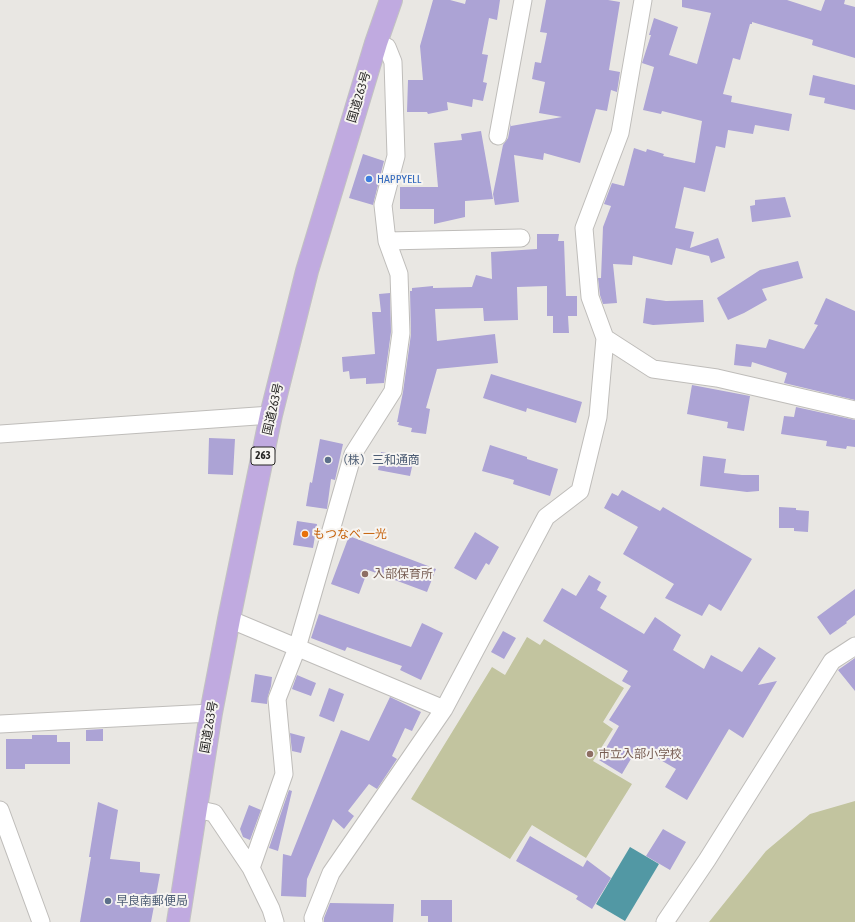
<!DOCTYPE html>
<meta charset="utf-8">
<style>
body{margin:0}
canvas{display:block;background:#e9e7e3}
</style>
<canvas width="855" height="922"></canvas>
<script>
const ctx = document.querySelector('canvas').getContext('2d');
ctx.lineJoin = 'round';
function fill(path, color) { ctx.fillStyle = color; ctx.fill(path, 'evenodd'); }
const toPath = rows => new Path2D(rows.map(r => 'M' + r).join(''));
function trace(path, color, width, dash) { ctx.strokeStyle = color; ctx.lineWidth = width; ctx.lineCap = dash ? 'butt' : 'round'; ctx.setLineDash(dash || []); ctx.stroke(path); }
function drawText(font, color, halo, rows, align = 'center') {
  ctx.font = font + ' "Asap Condensed","Noto Sans JP",sans-serif'; ctx.lineWidth = 4; ctx.setLineDash([]); ctx.textBaseline = 'middle'; ctx.strokeStyle = halo; ctx.fillStyle = color; for (const [text, x, y, turn = 0] of rows) {
    ctx.save(); ctx.translate(x, y); ctx.rotate((+turn || 0) * Math.PI / 180); ctx.textAlign = isNaN(turn) ? turn : align; if (halo) ctx.strokeText(text, 0, 0); ctx.fillText(text, 0, 0); ctx.restore();
  }
}
fill(toPath([
 [527,637,540,645,544,639,624,688,603,722,613,729,593,761,632,784,586,858,532,825,510,859,411,799,492,667,505,675],
 [855,801,855,922,709,922,766,851,810,814]
]), '#c2c49f');
fill(toPath([
 [630,847,659,864,625,921,596,904]
]), '#5298a4');
fill(toPath([
 [433,0,450,0,465,4,466,0,500,0,497,20,489,18,482,54,488,55,483,82,487,83,483,101,473,99,472,107,447,102,448,110,428,114,427,112,407,112,408,80,423,80,420,46],
 [546,0,608,0,620,2,609,70,620,72,617,92,611,90,607,111,596,109,580,163,544,153,543,160,514,155,519,202,495,205,493,194,503,145,508,138,511,123,511,126,562,117,539,113,545,82,532,79,535,62,541,63,547,33,540,32],
 [682,0,787,0,821,11,825,0,845,0,844,4,855,7,855,58,812,45,813,40,752,22,752,24,750,24,740,60,733,58,723,94,732,96,731,102,792,114,789,131,755,125,753,134,728,130,725,148,716,146,705,192,684,187,675,228,694,232,690,248,718,238,725,258,711,263,709,256,676,248,672,265,633,256,632,265,613,264,617,303,603,304,600,295,598,278,601,278,603,227,611,206,604,204,612,183,624,186,634,148,646,152,647,149,664,154,663,156,695,163,702,121,662,111,661,114,643,110,654,67,642,63,651,35,649,35,654,18,678,27,669,55,697,64,711,13,682,7],
 [813,75,855,85,855,110,824,103,825,98,809,95],
 [481,131,493,199,465,201,465,217,434,224,434,209,400,209,400,187,438,187,434,143,462,140,461,134],
 [363,154,384,161,373,205,349,198],
 [785,197,791,217,752,222,750,206,755,205,755,200],
 [537,234,559,234,558,241,564,241,566,296,577,296,577,316,568,316,569,333,553,333,553,316,547,316,547,286,517,287,518,320,484,321,483,308,435,309,437,341,495,334,498,363,437,369,426,408,430,409,426,434,411,432,412,428,398,425,399,422,397,422,403,392,411,334,410,291,412,291,412,288,433,286,433,288,472,287,476,275,492,279,491,252,537,249],
 [798,261,803,278,762,289,767,300,744,313,728,320,717,298,760,270],
 [390,293,391,332,384,383,366,384,366,378,350,379,349,371,343,372,342,357,375,354,372,312,381,312,379,294],
 [646,298,666,301,703,300,704,322,653,325,643,323],
 [826,298,855,311,855,400,784,383,787,373,752,362,751,367,734,365,736,344,766,348,769,339,804,349,818,325,814,324],
 [491,374,582,402,576,423,527,408,526,412,483,398],
 [692,385,750,396,744,431,727,428,728,422,687,414],
 [796,407,855,420,855,447,847,446,846,449,826,446,827,441,781,434,784,416,794,417],
 [209,438,235,439,233,475,208,474],
 [320,439,343,444,335,480,331,479,327,509,306,506,310,482,312,483],
 [490,445,527,457,527,459,558,469,550,496,513,484,514,480,482,471],
 [381,452,414,458,410,476,378,470],
 [703,456,726,459,724,473,742,475,759,475,759,491,747,492,700,486],
 [622,490,660,511,663,507,752,559,721,611,709,604,702,616,665,598,674,584,623,554,638,527,604,508,612,493,618,496],
 [779,507,796,508,796,510,809,511,808,532,794,531,794,528,779,528],
 [297,521,317,524,313,548,293,545],
 [475,532,499,547,489,565,486,563,476,580,454,568],
 [349,536,436,569,427,592,368,570,359,594,331,584],
 [589,575,601,582,597,590,607,596,600,608,644,634,655,617,681,635,673,650,704,669,711,655,742,672,759,647,776,658,758,685,777,681,743,738,729,729,687,800,665,787,676,769,638,747,622,774,599,760,619,726,609,720,631,686,622,681,628,671,543,621,562,588,576,596],
 [855,589,855,615,846,622,847,623,830,635,817,617],
 [319,614,411,647,422,623,443,633,421,680,400,670,402,666,347,647,345,651,311,638],
 [503,631,516,638,504,659,491,652],
 [855,658,855,691,838,670],
 [255,674,272,677,271,686,268,696,267,704,251,702],
 [297,675,316,683,311,696,292,689],
 [329,688,344,694,334,722,319,716],
 [390,697,421,712,412,731,405,728,392,756,397,759,377,789,369,784,348,811,354,816,344,829,333,819,307,879,306,897,281,896,283,854,291,856,341,730,369,741],
 [103,729,103,741,86,741,86,730],
 [290,733,305,737,301,753,292,751],
 [32,735,57,735,57,742,70,742,70,764,25,764,25,769,6,769,6,739,32,739],
 [289,790,292,791,278,851,269,848],
 [98,802,118,810,110,859,140,862,140,872,160,874,151,922,80,922,91,857,89,857],
 [249,805,261,810,250,840,243,837,240,829],
 [663,829,686,842,670,870,646,856],
 [530,836,583,867,587,860,611,878,592,909,576,899,578,896,516,861],
 [421,900,452,900,452,922,428,922,428,916,421,916],
 [330,903,394,904,393,922,324,922,324,918]
]), '#aca3d5');
const minor = toPath([
 [498,136,523,0],
 [387,241,521,238],
 [605,338,653,369,717,378,855,410],
 [0,434,271,415],
 [229,619,444,709],
 [0,724,211,713],
 [196,809,214,813,251,868,271,909,275,922],
 [0,810,41,922],
 [251,868,284,774,277,699,297,648,353,454,393,391,401,333,399,274,387,241,383,205,396,156,393,62,387,47,376,43],
 [314,922,313,918,331,873,444,709,546,517,580,491,598,417,605,338,590,297,584,228,620,133,643,0],
 [665,922,707,860,832,661,855,646]
]);
const trunk = toPath([
 [178,922,211,713,229,619,271,415,307,271,376,43,391,0]
]);
trace(minor, '#bfbdba', 19);
trace(trunk, '#c2c2c2', 24);
trace(minor, '#fff', 17);
trace(trunk, '#c0aae0', 22);
for (const [x, y, r, color] of [
 [369,179,4,"#3f7fe0"],
 [328,460,4,"#5c6f8a"],
 [305,534,4,"#e8710a"],
 [365,574,4,"#8d6e63"],
 [590,754,4,"#8d6e63"],
 [108,901,4,"#5c6f8a"]
]) { const dot = new Path2D(); dot.arc(x, y, r, 0, 2 * Math.PI); ctx.fillStyle = color; ctx.fill(dot); trace(dot, '#f6f4f1', 1.5); }
for (const [x, y, w] of [
 [263,456,24]
]) { const box = new Path2D(); box.roundRect(x - w / 2, y - 9, w, 18, 3); ctx.fillStyle = '#f6f4f1'; ctx.fill(box); trace(box, '#262524', 1); }
drawText('bold 11px', '#262524', null, [
 ["263",263,456]
]);
drawText('12px', '#262524', '#f6f4f1', [
 ["国道263号",359,97,-73],
 ["国道263号",273,409,-77],
 ["国道263号",209,727,-80]
]);
drawText('12px', '#366cbe', '#f6f4f1', [
 ["HAPPYELL",377,179]
], 'left');
drawText('12px', '#4e5e75', '#f6f4f1', [
 ["（株）三和通商",336,460],
 ["早良南郵便局",116,901]
], 'left');
drawText('12px', '#c56008', '#f6f4f1', [
 ["もつなべ 一光",313,534]
], 'left');
drawText('12px', '#785e54', '#f6f4f1', [
 ["入部保育所",373,574],
 ["市立入部小学校",598,754]
], 'left');
</script>
